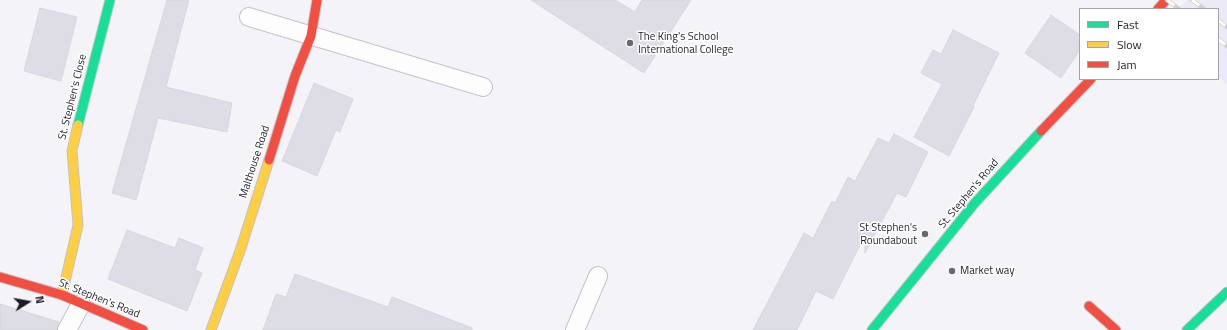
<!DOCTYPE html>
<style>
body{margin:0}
#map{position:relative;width:1227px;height:330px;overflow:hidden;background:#f4f4f8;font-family:"Titillium Web",sans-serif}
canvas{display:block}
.legend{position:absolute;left:1079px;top:8px;width:140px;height:72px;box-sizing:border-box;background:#fff;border:1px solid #a5a4a9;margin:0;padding:5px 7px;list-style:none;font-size:12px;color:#1d1c28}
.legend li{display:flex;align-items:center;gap:8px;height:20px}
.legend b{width:20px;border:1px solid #a5a4a9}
.north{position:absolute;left:8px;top:282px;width:40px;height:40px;-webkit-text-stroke:3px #fff;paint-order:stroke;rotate:79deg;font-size:11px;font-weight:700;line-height:16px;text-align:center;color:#1d1c28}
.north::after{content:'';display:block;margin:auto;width:14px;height:18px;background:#1d1c28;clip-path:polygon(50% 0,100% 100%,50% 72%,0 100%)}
</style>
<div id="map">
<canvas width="1227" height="330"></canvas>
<ul class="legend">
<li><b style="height:5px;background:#16e098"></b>Fast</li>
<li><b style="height:5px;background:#ffcf43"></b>Slow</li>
<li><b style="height:5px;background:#f24e42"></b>Jam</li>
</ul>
<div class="north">N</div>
</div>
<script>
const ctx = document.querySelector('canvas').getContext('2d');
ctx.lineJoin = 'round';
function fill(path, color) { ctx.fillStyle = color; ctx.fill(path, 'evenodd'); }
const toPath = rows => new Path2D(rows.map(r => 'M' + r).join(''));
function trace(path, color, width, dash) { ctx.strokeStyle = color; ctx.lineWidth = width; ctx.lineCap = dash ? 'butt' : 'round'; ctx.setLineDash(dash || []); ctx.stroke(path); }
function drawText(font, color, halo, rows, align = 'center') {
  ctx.font = font + ' "Titillium Web",sans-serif'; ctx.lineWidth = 3; ctx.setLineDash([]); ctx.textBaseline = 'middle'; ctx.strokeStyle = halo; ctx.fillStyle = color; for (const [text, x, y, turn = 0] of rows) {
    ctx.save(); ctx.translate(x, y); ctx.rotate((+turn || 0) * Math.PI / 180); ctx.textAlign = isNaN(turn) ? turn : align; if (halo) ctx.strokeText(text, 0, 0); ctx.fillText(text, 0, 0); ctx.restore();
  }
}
fill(toPath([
 [1187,0,1227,0,1227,85,1218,76,1218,9,1178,9]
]), '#ebeaf6');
const building = toPath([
 [167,0,189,0,166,87,232,103,227,132,158,118,136,200,112,193,167,0],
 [531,0,615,0,635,12,642,0,691,0,644,73,531,0],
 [40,8,77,17,61,81,24,71,40,8],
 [1051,15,1080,35,1080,50,1061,78,1025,53,1051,15],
 [953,30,999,53,973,106,974,107,949,156,914,137,942,84,921,73,933,50,941,54,953,30],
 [314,83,353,99,340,132,336,130,317,176,282,161,314,83],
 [894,134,928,152,906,197,897,193,865,253,865,245,861,243,833,299,816,291,797,330,753,330,804,233,813,238,832,201,835,203,848,177,855,181,878,138,889,143,894,134],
 [127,230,175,248,179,238,203,248,195,270,202,273,187,311,108,279,127,230],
 [295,274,388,307,392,297,472,328,472,330,263,330,276,294,286,297,295,274],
 [0,304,59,322,57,330,0,330,0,304]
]);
fill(building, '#dedde6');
trace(building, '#d6d6de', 1);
const lane = toPath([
 [249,17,483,87],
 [67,330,81,304],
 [575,330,598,276]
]);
const fast = toPath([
 [78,125,110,0],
 [872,330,974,204,1041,131],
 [1187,330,1227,292]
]);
const slow = toPath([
 [62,295,78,225,72,151,78,125],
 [211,330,240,251,269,160]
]);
const jam = toPath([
 [1158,9,1166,0],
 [1041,131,1091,79],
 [269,160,295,76,311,36,317,0],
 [0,277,62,295,143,330],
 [1089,306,1116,330]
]);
trace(lane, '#c2c2ca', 20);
trace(fast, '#c2c2ca', 11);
trace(slow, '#c2c2ca', 11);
trace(jam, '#c2c2ca', 11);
trace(lane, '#fdfdfe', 18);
trace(fast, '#16e098', 9);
trace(slow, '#ffcf43', 9);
trace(jam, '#f24e42', 9);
const rail = toPath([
 [1167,0,1179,9],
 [1192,0,1204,9],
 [1218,20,1227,27],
 [1218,39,1227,46]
]);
trace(rail, '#d0d0d3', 4.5);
trace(rail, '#fff', 3, [9]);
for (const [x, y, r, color] of [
 [630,43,4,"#686871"],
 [925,234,4,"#686871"],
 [952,271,4,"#686871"]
]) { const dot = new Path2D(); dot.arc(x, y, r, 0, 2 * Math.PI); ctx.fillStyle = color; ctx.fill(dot); trace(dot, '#fff', 1.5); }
drawText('11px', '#1d1c28', '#fff', [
 ["The King's School",638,37],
 ["International College",638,50],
 ["St Stephen's",917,228,"right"],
 ["Roundabout",917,241,"right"],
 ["Market way",960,271]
], 'left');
drawText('11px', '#1d1c28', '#fff', [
 ["St. Stephen's Close",73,97,-76],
 ["Malthouse Road",255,162,-72],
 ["St. Stephen's Road",969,194,-50],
 ["St. Stephen's Road",99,299,22]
]);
</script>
